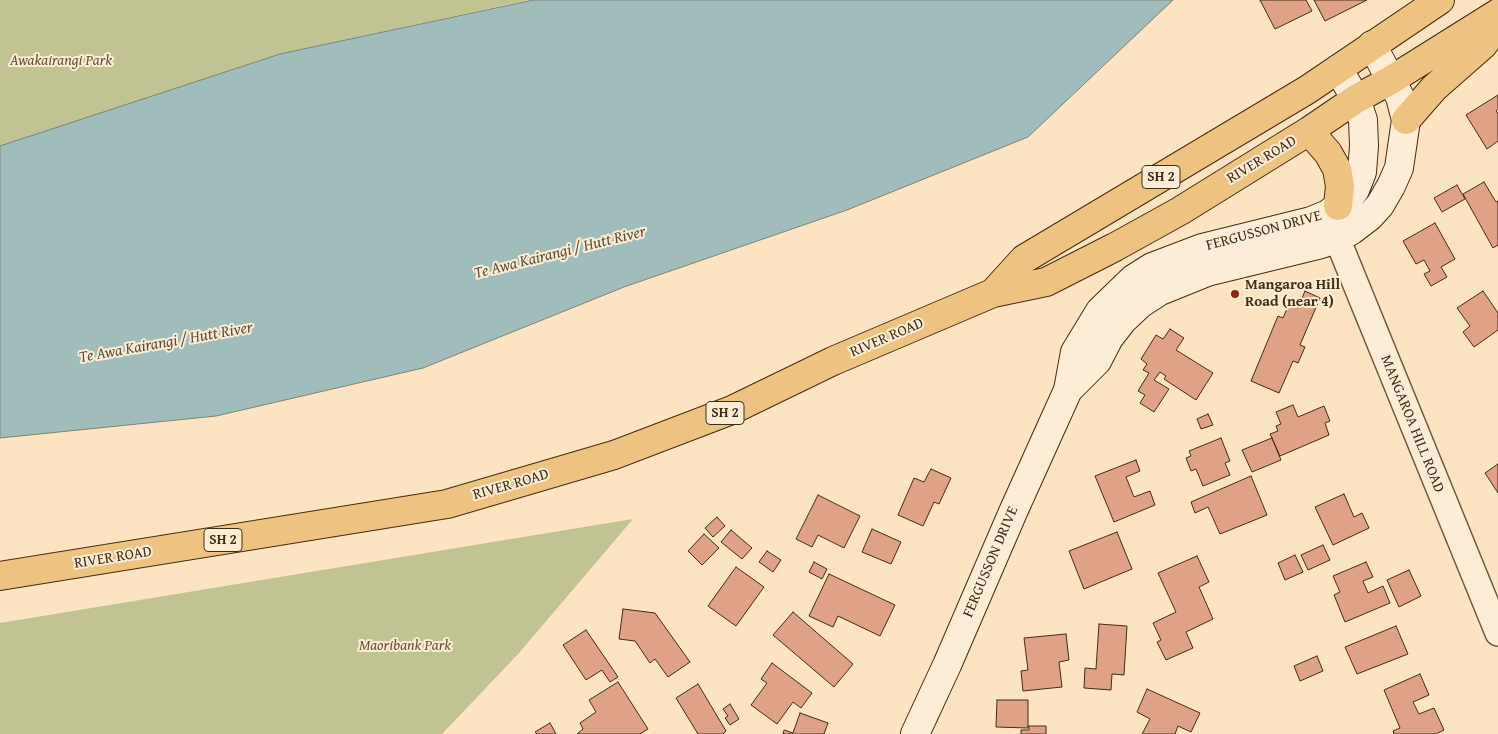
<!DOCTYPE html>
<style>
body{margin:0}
canvas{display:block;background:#fce3c2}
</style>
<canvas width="1498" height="734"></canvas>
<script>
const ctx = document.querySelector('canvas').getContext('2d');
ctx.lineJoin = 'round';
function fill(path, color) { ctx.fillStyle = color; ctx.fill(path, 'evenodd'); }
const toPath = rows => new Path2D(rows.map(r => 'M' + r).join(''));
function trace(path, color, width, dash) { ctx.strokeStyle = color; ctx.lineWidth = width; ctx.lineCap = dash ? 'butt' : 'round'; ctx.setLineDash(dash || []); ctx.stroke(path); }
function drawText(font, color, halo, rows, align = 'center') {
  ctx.font = font + ' "Gentium Book Plus",serif'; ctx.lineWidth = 4; ctx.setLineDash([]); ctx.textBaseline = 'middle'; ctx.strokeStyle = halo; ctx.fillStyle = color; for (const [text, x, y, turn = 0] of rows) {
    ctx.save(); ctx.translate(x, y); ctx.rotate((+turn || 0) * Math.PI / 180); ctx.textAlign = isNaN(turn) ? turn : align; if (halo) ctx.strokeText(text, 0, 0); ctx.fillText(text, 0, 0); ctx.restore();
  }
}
fill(toPath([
 [0,0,528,0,280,54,0,146],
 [633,519,519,653,442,734,0,734,0,623]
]), '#c1c392');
const water = toPath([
 [533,0,1173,0,1028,137,847,210,624,287,423,368,216,416,0,438,0,146,280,54,533,0]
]);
fill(water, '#a1bdbb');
trace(water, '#7c8378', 1);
const building = toPath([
 [1260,0,1306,0,1312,11,1275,29,1260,0],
 [1314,0,1367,0,1325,21,1314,0],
 [1498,95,1498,109,1496,111,1498,114,1498,141,1487,149,1466,115,1498,95],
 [1484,182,1496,202,1498,201,1498,245,1493,248,1463,194,1484,182],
 [1457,185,1465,199,1442,212,1434,198,1457,185],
 [1435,223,1455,259,1441,267,1447,277,1431,286,1424,274,1430,271,1424,260,1416,264,1403,241,1435,223],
 [1305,291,1320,298,1300,345,1305,347,1298,363,1293,361,1279,393,1251,381,1278,316,1283,318,1289,304,1298,308,1305,291],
 [1483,291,1498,313,1498,330,1474,347,1463,332,1470,326,1457,308,1483,291],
 [1170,329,1184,338,1176,350,1213,373,1196,400,1164,379,1166,376,1160,372,1154,380,1169,389,1154,412,1140,403,1145,395,1138,391,1149,373,1143,370,1147,364,1141,359,1156,335,1163,339,1170,329],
 [1293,405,1298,417,1324,406,1330,421,1325,423,1329,435,1280,456,1270,434,1278,431,1276,426,1281,424,1276,412,1293,405],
 [1208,414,1213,425,1201,429,1197,419,1208,414],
 [1221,438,1230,461,1225,463,1230,475,1203,486,1196,469,1191,471,1186,458,1191,456,1189,451,1221,438],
 [1272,438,1281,460,1252,472,1242,450,1272,438],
 [1136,460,1140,471,1126,477,1134,497,1150,491,1155,505,1114,522,1095,476,1136,460],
 [1498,464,1498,493,1485,473,1498,464],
 [931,469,951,478,939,504,934,502,923,526,898,515,914,478,924,482,931,469],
 [1251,476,1267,515,1220,534,1208,507,1195,513,1191,502,1251,476],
 [1344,494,1354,517,1362,513,1369,528,1333,545,1315,507,1344,494],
 [818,495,860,516,844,548,818,535,812,547,796,539,818,495],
 [717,517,725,526,713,537,705,528,717,517],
 [872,529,901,542,891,564,862,552,872,529],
 [731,530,752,548,742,559,721,542,731,530],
 [1117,532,1132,569,1084,589,1069,551,1117,532],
 [704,534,719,548,702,565,688,551,704,534],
 [1323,545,1330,560,1308,570,1301,555,1323,545],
 [767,551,781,560,773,572,759,562,767,551],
 [1295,555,1303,572,1285,580,1278,563,1295,555],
 [1197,556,1209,582,1199,587,1213,619,1186,632,1193,648,1166,660,1157,642,1161,640,1153,623,1176,612,1158,573,1197,556],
 [814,562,827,569,822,579,809,572,814,562],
 [1366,562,1373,577,1363,581,1368,593,1383,586,1390,603,1345,622,1334,595,1340,592,1333,576,1366,562],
 [736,567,764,587,736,626,708,606,736,567],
 [1409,570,1421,596,1399,607,1387,580,1409,570],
 [829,574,895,605,880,636,838,616,833,627,809,616,829,574],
 [623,609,655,613,690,662,668,677,655,659,650,663,635,641,619,639,623,609],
 [793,612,853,664,834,687,773,635,793,612],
 [1099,624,1127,626,1124,675,1112,674,1111,690,1084,688,1085,668,1096,669,1099,624],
 [1396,626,1408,654,1357,674,1345,647,1396,626],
 [586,630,618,677,610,682,602,670,586,680,563,645,586,630],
 [1066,634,1069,660,1059,662,1062,687,1023,691,1021,671,1028,670,1024,638,1066,634],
 [1317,656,1323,671,1300,681,1294,666,1317,656],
 [772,663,812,693,801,708,793,702,777,724,751,705,767,683,761,679,772,663],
 [1420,674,1429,695,1413,702,1419,714,1434,708,1444,730,1436,734,1394,734,1393,731,1400,728,1384,690,1420,674],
 [618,682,648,729,640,734,577,734,583,729,580,723,596,712,589,700,618,682],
 [698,684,726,731,723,734,698,734,676,698,698,684],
 [1147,689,1200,713,1191,732,1178,726,1175,734,1142,734,1150,719,1137,712,1147,689],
 [997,700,1028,700,1028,728,996,727,997,700],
 [730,704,739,719,730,725,725,718,728,716,723,709,730,704],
 [800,713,828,723,824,734,783,734,784,730,793,733,800,713],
 [550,723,556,734,537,734,535,732,550,723],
 [1029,726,1046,726,1046,734,1021,734,1021,730,1029,730,1029,726]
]);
fill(building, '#e0a287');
trace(building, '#442c13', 1);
const tertiary = toPath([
 [1330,221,1498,633]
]);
const secondary = toPath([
 [1068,390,1097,361,1109,338,1123,320,1140,304,1160,291,1207,272,1318,245,1337,239,1352,230,1369,217,1380,205,1391,186,1399,168,1406,120,1400,97,1372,45],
 [915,734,947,665,1013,512,1068,390,1075,352,1100,311,1133,279,1152,267,1202,248,1311,221,1328,214,1348,199,1355,190,1362,172,1364,146,1363,120,1356,99,1338,69]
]);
const trunk = toPath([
 [1406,120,1434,88,1483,45,1498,25],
 [1309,131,1328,153,1337,169,1340,186,1338,206],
 [993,293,1024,259,1307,90,1440,0],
 [0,576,447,504,614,455,732,410,833,361,993,293,1046,282,1115,247,1180,211,1309,131,1356,99,1391,80,1498,13]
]);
trace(tertiary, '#725a3f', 28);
trace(secondary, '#442c13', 30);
trace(trunk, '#442c13', 30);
trace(tertiary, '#fdedd7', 25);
trace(secondary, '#fdedd7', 28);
trace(trunk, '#eec281', 28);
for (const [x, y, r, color] of [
 [1235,294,5,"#8f2418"]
]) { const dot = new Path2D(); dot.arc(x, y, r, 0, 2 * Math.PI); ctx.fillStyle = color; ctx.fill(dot); trace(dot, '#fdedd7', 2); }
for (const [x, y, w] of [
 [1161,177,38],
 [725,413,38],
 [223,540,38]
]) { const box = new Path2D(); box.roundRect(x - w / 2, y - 11.5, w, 23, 4); ctx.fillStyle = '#fdedd7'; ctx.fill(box); trace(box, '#442c13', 1); }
drawText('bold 14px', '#442c13', null, [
 ["SH 2",1161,177],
 ["SH 2",725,413],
 ["SH 2",223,540]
]);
drawText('italic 15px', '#635233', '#fdedd7', [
 ["Awakairangi Park",61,61],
 ["Maoribank Park",405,646]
]);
drawText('15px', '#442c13', '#fdedd7', [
 ["RIVER ROAD",1262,160,-31],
 ["FERGUSSON DRIVE",1264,231,-15],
 ["RIVER ROAD",887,338,-23],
 ["MANGAROA HILL ROAD",1412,424,68],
 ["RIVER ROAD",511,485,-16],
 ["RIVER ROAD",113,558,-9],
 ["FERGUSSON DRIVE",991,562,-67]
]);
drawText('bold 15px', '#442c13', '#fdedd7', [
 ["Mangaroa Hill",1245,285],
 ["Road (near 4)",1245,302]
], 'left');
drawText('italic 16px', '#5b503d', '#fdedd7', [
 ["Te Awa Kairangi / Hutt River",560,253,-14],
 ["Te Awa Kairangi / Hutt River",166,343,-10]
]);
</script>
